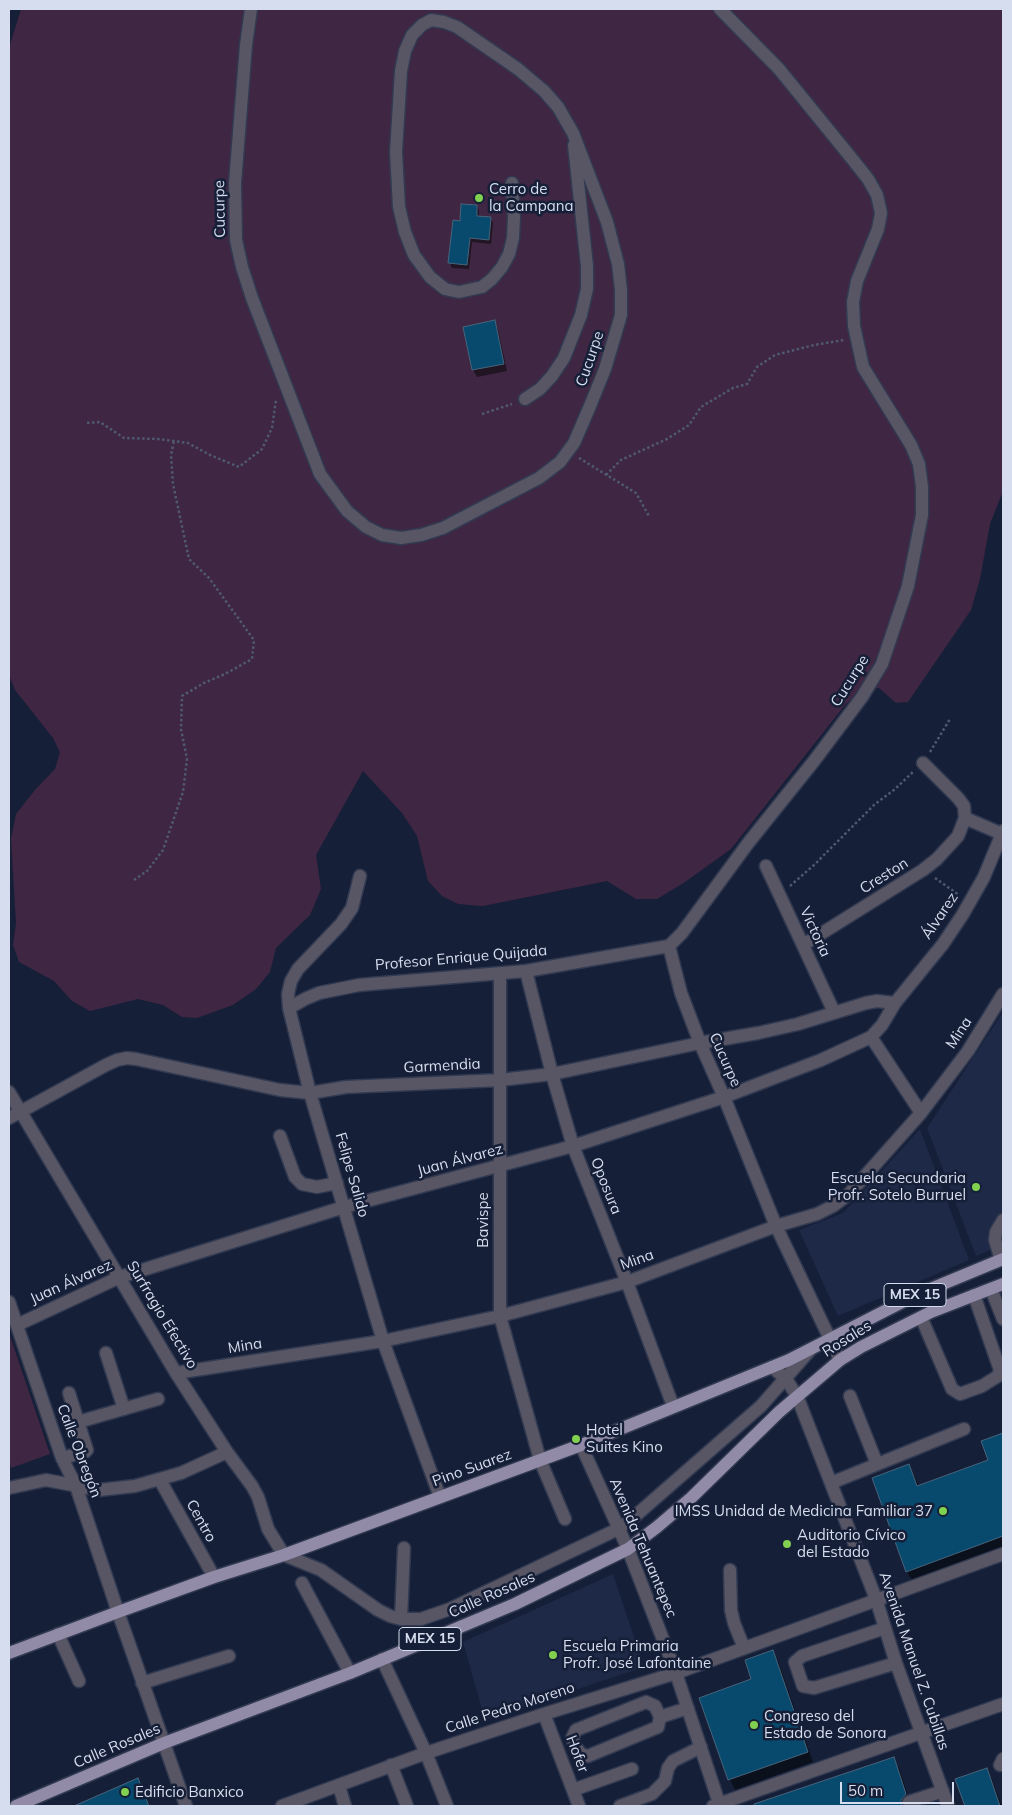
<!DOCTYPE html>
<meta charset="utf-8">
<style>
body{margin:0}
#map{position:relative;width:1012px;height:1815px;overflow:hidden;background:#161f38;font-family:Mulish,sans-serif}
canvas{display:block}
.frame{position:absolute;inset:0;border:10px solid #d6ddee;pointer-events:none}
.scale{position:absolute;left:840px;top:1782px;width:114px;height:22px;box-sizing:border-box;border:2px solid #d6ddee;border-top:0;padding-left:6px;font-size:15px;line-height:18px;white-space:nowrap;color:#d6ddee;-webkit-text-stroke:4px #161f38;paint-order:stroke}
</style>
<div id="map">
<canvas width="1012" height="1815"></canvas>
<div class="frame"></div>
<div class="scale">50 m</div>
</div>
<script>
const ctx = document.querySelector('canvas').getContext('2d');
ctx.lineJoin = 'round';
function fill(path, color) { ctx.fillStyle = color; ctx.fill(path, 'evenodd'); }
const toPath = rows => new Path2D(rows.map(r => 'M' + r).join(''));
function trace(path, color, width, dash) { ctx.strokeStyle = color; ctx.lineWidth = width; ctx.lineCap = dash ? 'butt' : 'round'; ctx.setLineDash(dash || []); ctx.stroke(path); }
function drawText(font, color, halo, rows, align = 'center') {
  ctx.font = font + ' Mulish,sans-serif'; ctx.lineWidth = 5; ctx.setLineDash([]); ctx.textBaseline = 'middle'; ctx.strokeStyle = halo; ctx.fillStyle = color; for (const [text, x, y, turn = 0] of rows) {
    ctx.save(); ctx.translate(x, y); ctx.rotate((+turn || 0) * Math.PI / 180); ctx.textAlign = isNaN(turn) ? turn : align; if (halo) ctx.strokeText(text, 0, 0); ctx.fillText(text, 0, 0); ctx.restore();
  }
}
fill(toPath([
 [1003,1012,1003,1245,976,1256,927,1128],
 [920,1129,969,1260,838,1316,799,1230,843,1213],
 [613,1574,644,1667,485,1720,463,1642]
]), '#1e2947');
fill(toPath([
 [21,9,1003,9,1003,491,990,524,980,579,971,610,908,702,896,703,879,688,859,692,845,705,731,849,685,882,657,899,636,899,607,881,483,906,458,904,442,896,428,881,417,836,402,813,363,771,316,855,321,889,310,915,276,948,270,972,256,989,233,1005,197,1018,182,1017,163,1005,138,999,90,1011,72,1001,54,981,19,962,13,945,16,923,11,839,16,814,35,790,55,769,60,752,53,738,15,690,9,675,9,48],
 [9,1333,50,1454,11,1468,9,1461]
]), '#3f2643');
fill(toPath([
 [477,206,479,211,479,217,490,218,493,223,491,244,472,242,469,269,452,268,450,263,461,222],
 [494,322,498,329,507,371,477,377,473,370,464,328],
 [1003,1434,1003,1554,916,1587,907,1572,873,1479,909,1466,919,1486,990,1460,983,1441],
 [772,1651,778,1661,813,1762,735,1790,730,1780,701,1698,753,1680],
 [893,1758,899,1768,911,1805,910,1806,777,1806,774,1799],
 [986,1770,992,1780,1001,1804,1003,1803,1003,1806,966,1806,957,1780],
 [138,1779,150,1806,77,1806]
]), '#0007');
const building = toPath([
 [461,204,477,205,477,216,491,217,489,240,470,238,467,265,448,263,453,220,460,221,461,204],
 [495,320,504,364,472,370,463,327,495,320],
 [1003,1433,1003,1536,906,1572,872,1478,909,1464,917,1486,988,1460,981,1441,1003,1433],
 [773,1650,808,1752,728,1780,699,1698,751,1679,745,1660,773,1650],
 [894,1757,906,1794,901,1800,902,1806,754,1806,754,1804,894,1757],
 [987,1768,1000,1806,965,1806,955,1779,987,1768],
 [138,1778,149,1806,74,1806,138,1778]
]);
fill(building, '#08496e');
trace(building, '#47647b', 1);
const minor = toPath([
 [251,9,246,45,235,183,236,240,242,267,252,298,320,474,347,511,366,527,382,535,401,538,421,535,443,528,539,478,560,462,574,443,590,406,605,369,621,315,621,290,618,264,607,222,573,133,558,107,544,91,518,69,457,27,444,22,431,20,422,25,412,35,405,51,401,71,396,152,399,207,405,232,414,255,430,277,445,289,459,292,482,287,492,279,502,267,509,254,513,238,514,217,512,183],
 [525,399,540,389,552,376,564,358,581,315,587,289,587,266,574,145],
 [965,818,1002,834],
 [766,866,834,1012],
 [360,876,352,908,341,924,298,969,291,981,288,994,289,1008,310,1093,383,1341,440,1497],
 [803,945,923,870,937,859,958,836,965,818,964,806,958,798,923,763],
 [669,946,682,933,749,842,814,761,862,697,882,664,908,586,922,515,922,487,919,464,911,445,863,367,854,326,853,302,857,281,878,229,881,213,877,195,868,179,853,160,779,69,720,9],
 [669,946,681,993,700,1043,724,1097,776,1226,840,1360],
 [526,971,552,1074,573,1146,627,1282,673,1406],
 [500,974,500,1316,540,1460,565,1519],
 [289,1008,305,999,319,993,359,985,526,971,669,946],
 [871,1037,921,1113],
 [9,1092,176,1373,227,1452,252,1486,258,1497,268,1529,279,1547,284,1555,321,1570,378,1610,390,1616,401,1619,421,1619,450,1609,618,1529,634,1517,761,1406,811,1349],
 [9,1118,106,1065,117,1060,127,1058,136,1059,280,1090,310,1093,346,1087,500,1080,552,1074,700,1043,758,1033,798,1024,866,1003,877,1001,895,1003,943,944,963,914,984,877,1003,831],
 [280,1136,295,1177,302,1184,317,1187,337,1183],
 [1001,1260,995,1240,996,1232,1003,1220],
 [991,1289,1003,1319],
 [9,1302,62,1458,76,1486,118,1612,186,1806],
 [921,1317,952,1389,960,1394,982,1386,998,1376,1000,1370,974,1295],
 [17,1325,120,1277,344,1207,573,1146,724,1097,821,1060,871,1037,882,1025,895,1003],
 [106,1353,124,1409],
 [772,1367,786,1379,797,1396,876,1599,896,1663,948,1806],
 [176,1373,383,1341,500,1316,627,1282,776,1226,817,1214,833,1206,849,1194,921,1113,968,1051,1003,994],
 [850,1396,877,1464],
 [78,1422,158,1399],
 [581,1445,628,1549,676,1673,720,1806],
 [62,1458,85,1452,87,1450,69,1393],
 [160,1480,214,1577],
 [831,1483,964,1429],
 [9,1488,46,1480,99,1490,135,1486,181,1473,227,1452],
 [730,1570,731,1610,734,1623,744,1648],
 [302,1583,350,1673],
 [401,1619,404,1548],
 [885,1628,802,1656,795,1662,803,1686,814,1688,896,1663],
 [58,1634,79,1681],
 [382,1659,426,1753,447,1806],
 [142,1683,229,1656],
 [646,1702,655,1706,660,1717,658,1727,588,1756,581,1754,575,1746,572,1738,576,1730,646,1702],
 [544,1714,579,1806],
 [660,1717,688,1708],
 [391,1765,407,1806],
 [1000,1765,1003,1759],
 [339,1786,345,1806],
 [573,1790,632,1769],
 [909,1802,943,1791],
 [282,1806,426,1753,544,1714,676,1673,1003,1554],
 [620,1806,652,1794,665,1781,668,1768,673,1761,701,1747],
 [713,1806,1003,1704]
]);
const major = toPath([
 [9,1653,118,1612,214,1577,284,1555,581,1445,789,1360,916,1295,1003,1259],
 [16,1806,164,1743,350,1673,515,1604,628,1549,657,1527,691,1498,779,1412,840,1360,861,1347,931,1312,1003,1284]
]);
trace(minor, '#313a51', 15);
trace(major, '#313a51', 15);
trace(toPath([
 [482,414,512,404],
 [87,423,100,422,124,438,158,439,188,443,210,455,239,467,262,449,272,428,276,400],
 [579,458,636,493,649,516],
 [606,475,621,460,667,439,689,425,701,407,733,388,747,384,757,367,775,355,814,345,844,340],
 [930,752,950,719],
 [935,878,959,895],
 [134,880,147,871,163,850,183,792,187,759,181,729,182,696,204,683,225,674,252,659,254,640,209,578,189,559,173,484,171,455,174,441],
 [790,886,814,865,874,805,895,789,914,771]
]), '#50596f', 2.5, [2.5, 2.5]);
trace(minor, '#585664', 12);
trace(major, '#918ba8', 12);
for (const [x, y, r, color] of [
 [479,198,5,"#82d050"],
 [976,1187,5,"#82d050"],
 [576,1439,5,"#82d050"],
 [943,1511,5,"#82d050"],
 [787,1544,5,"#82d050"],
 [553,1655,5,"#82d050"],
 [754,1725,5,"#82d050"],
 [125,1792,5,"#82d050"]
]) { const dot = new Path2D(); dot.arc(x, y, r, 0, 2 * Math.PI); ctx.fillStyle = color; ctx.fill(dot); trace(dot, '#161f38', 2); }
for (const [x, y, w] of [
 [915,1295,62],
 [430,1639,62]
]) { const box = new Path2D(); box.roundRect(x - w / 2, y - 11.5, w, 23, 4); ctx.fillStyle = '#161f38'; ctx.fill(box); trace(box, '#d6ddee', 1); }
drawText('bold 14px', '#d6ddee', null, [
 ["MEX 15",915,1295],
 ["MEX 15",430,1639]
]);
drawText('15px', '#d6ddee', '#161f38', [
 ["Cerro de",489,189],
 ["la Campana",489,206],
 ["Escuela Secundaria",966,1178,"right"],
 ["Profr. Sotelo Burruel",966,1195,"right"],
 ["Hotel",586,1430],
 ["Suites Kino",586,1447],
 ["IMSS Unidad de Medicina Familiar 37",933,1511,"right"],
 ["Auditorio Cívico",797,1535],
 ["del Estado",797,1552],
 ["Escuela Primaria",563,1646],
 ["Profr. José Lafontaine",563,1663],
 ["Congreso del",764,1716],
 ["Estado de Sonora",764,1733],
 ["Edificio Banxico",135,1792]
], 'left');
drawText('15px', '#d6ddee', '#161f38', [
 ["Cucurpe",220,209,-91],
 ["Cucurpe",590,359,-71],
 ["Cucurpe",850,681,-58],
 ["Creston",884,876,-32],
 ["Álvarez",940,916,-56],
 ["Victoria",815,932,65],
 ["Profesor Enrique Quijada",461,958,-5],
 ["Mina",959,1033,-57],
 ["Cucurpe",725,1060,66],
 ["Garmendia",442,1066,-3],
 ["Juan Álvarez",460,1160,-15],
 ["Felipe Salido",352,1175,74],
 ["Oposura",606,1186,68],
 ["Bavispe",483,1220,-90],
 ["Mina",637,1260,-20],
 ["Juan Álvarez",71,1282,-24],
 ["Surfragio Efectivo",162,1315,59],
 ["Rosales",847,1339,-32],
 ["Mina",245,1346,-9],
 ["Calle Obregón",79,1451,69],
 ["Pino Suarez",472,1468,-20],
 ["Centro",201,1521,61],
 ["Avenida Tehuantepec",643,1548,67],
 ["Calle Rosales",492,1595,-24],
 ["Avenida Manuel Z. Cubillas",914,1661,71],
 ["Calle Pedro Moreno",510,1708,-18],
 ["Calle Rosales",117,1746,-23],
 ["Hofer",577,1754,69]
]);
</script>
